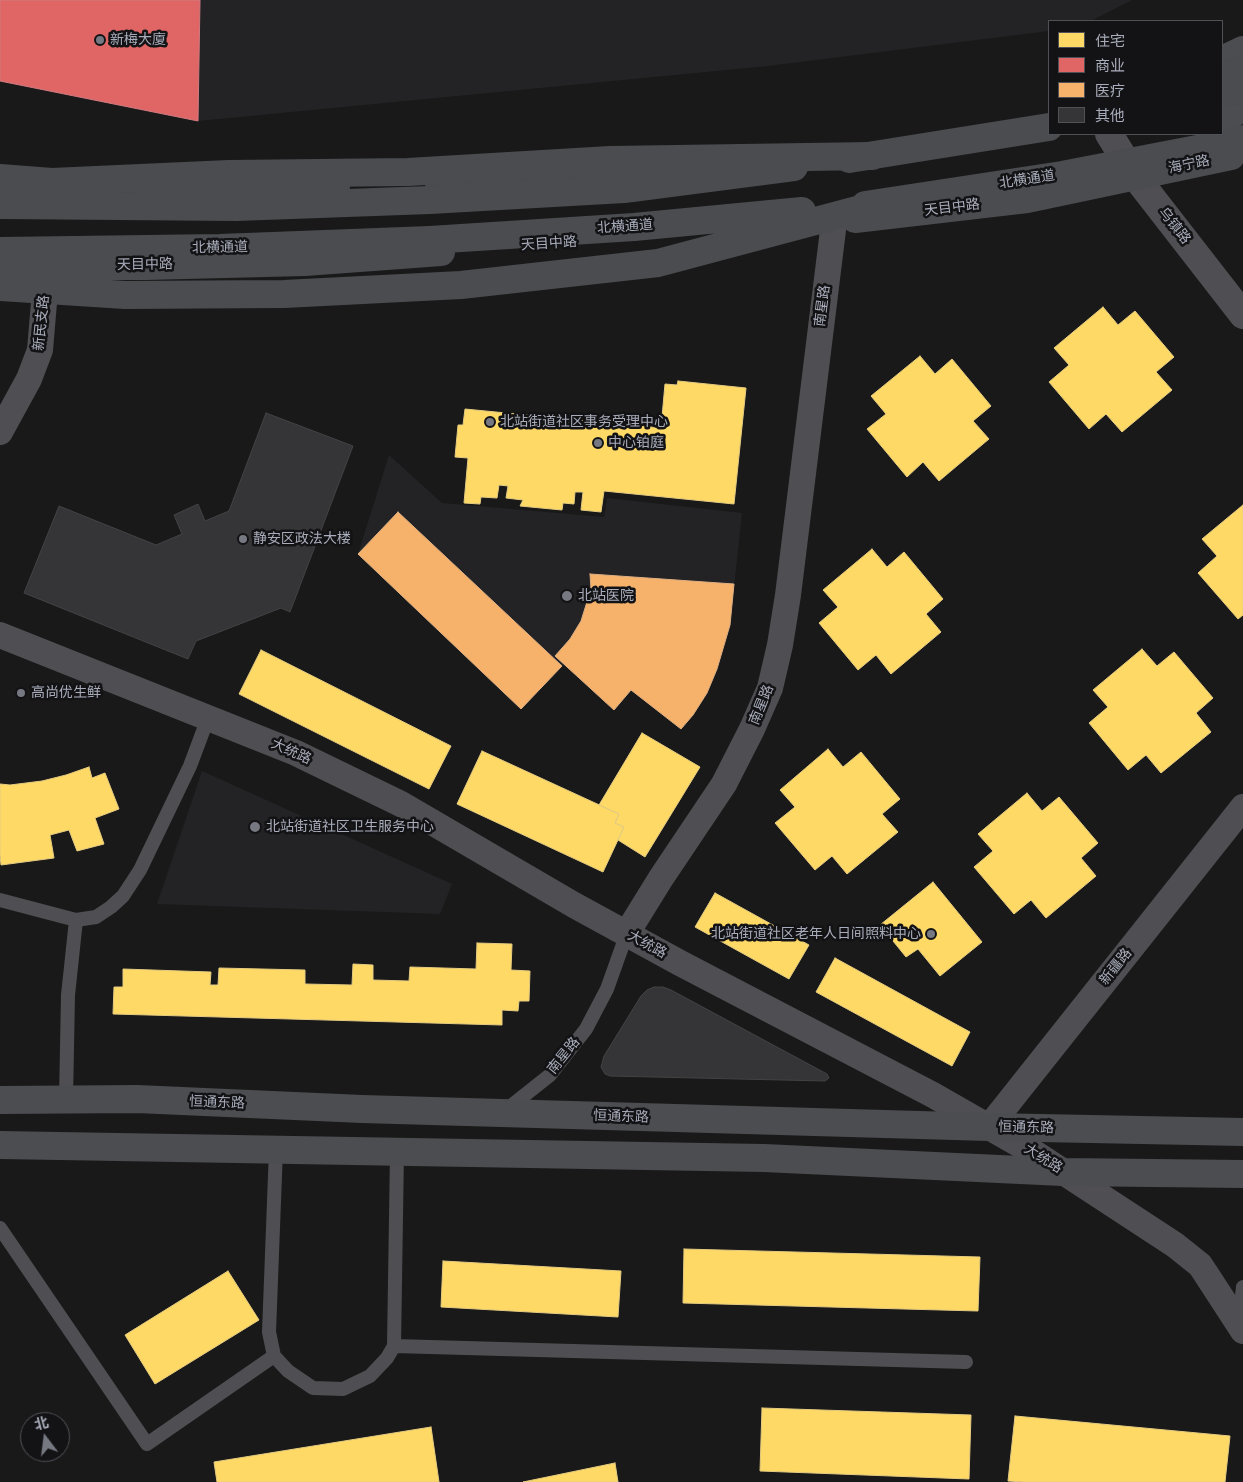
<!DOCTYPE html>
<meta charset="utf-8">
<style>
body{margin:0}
#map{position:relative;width:1243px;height:1482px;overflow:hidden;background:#191919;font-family:"DM Sans","Noto Sans SC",sans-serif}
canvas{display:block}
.legend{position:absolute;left:1048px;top:20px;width:175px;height:115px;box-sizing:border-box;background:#131315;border:1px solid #4f5157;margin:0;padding:6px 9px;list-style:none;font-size:15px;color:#a9adbb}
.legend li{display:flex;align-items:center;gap:10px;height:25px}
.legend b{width:25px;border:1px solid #4f5157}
.north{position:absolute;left:20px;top:1412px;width:50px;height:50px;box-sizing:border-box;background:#131315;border:1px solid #4f5157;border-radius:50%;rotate:345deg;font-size:14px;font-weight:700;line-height:20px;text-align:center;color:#a9adbb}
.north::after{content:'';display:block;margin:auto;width:18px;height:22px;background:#777982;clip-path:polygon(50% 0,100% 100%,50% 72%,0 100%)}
</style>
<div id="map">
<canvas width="1243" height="1482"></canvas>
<ul class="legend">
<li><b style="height:14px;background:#ffd966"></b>住宅</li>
<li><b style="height:14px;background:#e06666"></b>商业</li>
<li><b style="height:14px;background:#f6b26b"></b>医疗</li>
<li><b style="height:14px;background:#353537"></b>其他</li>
</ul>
<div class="north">北</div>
</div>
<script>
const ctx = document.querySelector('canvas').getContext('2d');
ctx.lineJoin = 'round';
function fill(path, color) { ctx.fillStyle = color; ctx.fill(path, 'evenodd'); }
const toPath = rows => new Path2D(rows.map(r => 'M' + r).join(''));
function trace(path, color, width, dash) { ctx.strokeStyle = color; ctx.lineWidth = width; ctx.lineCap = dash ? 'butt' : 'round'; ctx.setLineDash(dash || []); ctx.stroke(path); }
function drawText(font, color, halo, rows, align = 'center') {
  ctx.font = font + ' "DM Sans","Noto Sans SC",sans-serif'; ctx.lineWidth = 5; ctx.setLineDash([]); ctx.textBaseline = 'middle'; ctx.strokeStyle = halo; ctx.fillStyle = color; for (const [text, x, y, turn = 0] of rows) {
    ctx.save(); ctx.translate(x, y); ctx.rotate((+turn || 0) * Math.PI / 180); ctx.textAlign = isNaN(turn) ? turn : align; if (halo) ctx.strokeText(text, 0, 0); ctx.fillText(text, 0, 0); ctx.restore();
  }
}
fill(toPath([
 [200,0,1132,0,1091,21,1049,21,1049,31,768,66,198,121],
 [389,455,442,503,604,517,607,498,742,513,730,625,693,715,681,729,631,690,614,710,564,664,521,709,358,554],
 [202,771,452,884,440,914,157,904]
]), '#232326');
const homes = toPath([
 [1103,307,1118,325,1135,311,1174,357,1156,372,1172,390,1122,432,1106,414,1089,429,1049,382,1069,365,1054,348,1103,307],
 [920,356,935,374,952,359,991,406,973,421,989,439,939,481,923,462,907,477,867,429,886,414,871,396,920,356],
 [678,381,746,388,734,504,604,491,601,512,581,510,583,492,575,492,574,504,563,503,562,510,520,506,523,500,506,498,508,486,499,485,497,498,481,497,480,504,464,503,468,458,455,457,458,425,463,425,465,409,661,428,665,384,677,385,678,381],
 [1243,505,1243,615,1238,619,1198,573,1217,556,1202,539,1243,505],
 [872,549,887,567,904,552,943,599,926,614,941,632,891,674,876,655,858,670,819,623,838,607,823,590,872,549],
 [1142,649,1157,666,1174,652,1213,698,1196,713,1211,732,1161,773,1146,755,1128,770,1089,723,1108,707,1093,690,1142,649],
 [261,650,451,746,429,789,239,694,261,650],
 [642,733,700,767,645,857,618,840,624,827,615,823,619,814,599,805,642,733],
 [828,749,843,767,861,752,900,799,882,814,898,832,847,874,832,856,815,870,775,823,795,807,780,790,828,749],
 [482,751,619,814,615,823,624,827,603,872,457,804,482,751],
 [89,767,92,778,105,773,119,809,95,818,104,844,77,851,69,830,50,835,54,858,1,865,0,855,0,784,10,785,42,781,66,775,89,767],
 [1027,793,1042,811,1059,797,1098,843,1081,858,1096,876,1046,918,1031,900,1014,914,974,867,993,851,978,834,1027,793],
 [933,882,982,942,940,976,918,949,906,957,880,925,933,882],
 [715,893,809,945,789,979,695,927,715,893],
 [477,943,512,944,511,970,530,971,529,1001,519,1001,518,1011,502,1010,502,1025,113,1014,114,987,123,987,123,969,211,972,210,985,218,985,219,968,305,970,305,984,352,985,353,964,373,965,373,980,409,981,410,967,476,969,477,943],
 [835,958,970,1032,952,1066,816,992,835,958],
 [684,1249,980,1257,978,1311,683,1303,684,1249],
 [443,1261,621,1271,618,1317,441,1307,443,1261],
 [228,1271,259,1320,155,1384,125,1335,228,1271],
 [762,1408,971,1415,969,1479,760,1471,762,1408],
 [1015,1416,1230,1436,1225,1482,1024,1482,1008,1481,1015,1416],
 [431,1427,439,1482,217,1482,214,1462,431,1427],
 [615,1463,618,1482,523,1482,615,1463]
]);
fill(homes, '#ffd966');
trace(homes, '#e5cc80', 1);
const shops = toPath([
 [0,0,200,0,198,121,0,81,0,0]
]);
fill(shops, '#e06666');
trace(shops, '#d07b80', 1);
const health = toPath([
 [398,512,562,666,521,709,358,554,398,512],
 [590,574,734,584,730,625,717,669,707,693,693,715,681,729,631,690,614,710,555,656,570,639,581,621,591,589,590,574]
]);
fill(health, '#f6b26b');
trace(health, '#dfb083', 1);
const building = toPath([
 [266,413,353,446,290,612,281,608,196,641,188,659,24,593,59,506,156,545,182,534,174,515,198,504,205,521,229,511,266,413],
 [654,987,663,987,671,990,827,1074,829,1078,825,1081,610,1076,605,1074,601,1067,604,1056,641,996,647,990,654,987]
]);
fill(building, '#353537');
trace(building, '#424345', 1);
trace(toPath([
 [0,900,76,920,96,917,111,907,123,896,140,870,190,766,208,718],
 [66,1100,68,995,76,920],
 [506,1110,550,1075,586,1029,607,989,627,933],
 [276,1149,269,1332,274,1356,288,1371,313,1388,343,1389,370,1376,387,1358,394,1346,397,1152],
 [0,1228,147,1444,274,1356],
 [1239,1321,1243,1287],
 [394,1346,966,1362]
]), '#4f4f53', 14);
trace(toPath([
 [0,432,29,379,40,350,47,267],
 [0,635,296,753,401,804,574,905,680,963,933,1095,1036,1154,1175,1245,1200,1265,1206,1274,1243,1331],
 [627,933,661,878,724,784,752,729,770,688,780,645,788,595,834,222],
 [989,1127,1243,807]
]), '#4f4f53', 26);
trace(toPath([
 [1109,134,1135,176,1243,315]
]), '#4f4f53', 28);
trace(toPath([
 [1222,60,1243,50],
 [1222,121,1243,107],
 [0,1100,137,1099,362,1109,989,1127,1243,1132],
 [0,1145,764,1158,1063,1172,1243,1174]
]), '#4c4d51', 28);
trace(toPath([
 [1222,76,1243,69],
 [439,183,520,180,656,172,676,170],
 [142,194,336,186],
 [855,219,1027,199,1231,156],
 [0,263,47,266,146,266,305,262,441,252]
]), '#4a4c50', 28);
trace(toPath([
 [1222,94,1243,89],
 [849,159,1049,127],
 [0,205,236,207,430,200,624,189,794,167],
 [0,251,220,248,430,240]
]), '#4a4c50', 28);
trace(toPath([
 [0,178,52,182,229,174,408,172,610,160,872,156],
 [865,205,1062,175,1218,145,1243,139],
 [430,240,634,227,802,211],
 [0,287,125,295,284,294,461,285,658,263,883,203]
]), '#4a4c50', 28);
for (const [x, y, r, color] of [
 [100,40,5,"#777982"],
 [490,422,5,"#777982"],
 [598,443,5,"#777982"],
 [243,539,5,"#777982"],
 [567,596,6,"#777982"],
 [21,693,5,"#777982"],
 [255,827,6,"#777982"],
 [931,934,5,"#777982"]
]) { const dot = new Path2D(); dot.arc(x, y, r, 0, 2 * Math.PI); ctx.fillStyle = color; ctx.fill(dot); trace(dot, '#131315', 2); }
drawText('14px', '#a9adbb', '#131315', [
 ["新梅大廈",110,40],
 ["北站街道社区事务受理中心",500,422],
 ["中心铂庭",608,443],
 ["静安区政法大楼",253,539],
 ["北站医院",578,596],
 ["高尚优生鲜",31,693],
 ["北站街道社区卫生服务中心",266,827],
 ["北站街道社区老年人日间照料中心",921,934,"right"]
], 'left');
drawText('14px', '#a9adbb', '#131315', [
 ["海宁路",1189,165,-12],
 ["北横通道",1027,180,-9],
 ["天目中路",952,208,-7],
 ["乌镇路",1174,226,52],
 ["北横通道",625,227,-4],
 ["天目中路",549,244,-4],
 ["北横通道",220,248,-1],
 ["天目中路",145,265,-1],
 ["南星路",823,306,-83],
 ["新民支路",42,323,-84],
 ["南星路",762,705,-68],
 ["大统路",291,752,24],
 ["大统路",647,945,29],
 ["新疆路",1116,967,-51],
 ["南星路",564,1056,-51],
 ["恒通东路",217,1103,2],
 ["恒通东路",621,1117,2],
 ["恒通东路",1026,1128,1],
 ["大统路",1043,1159,32]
]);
</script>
